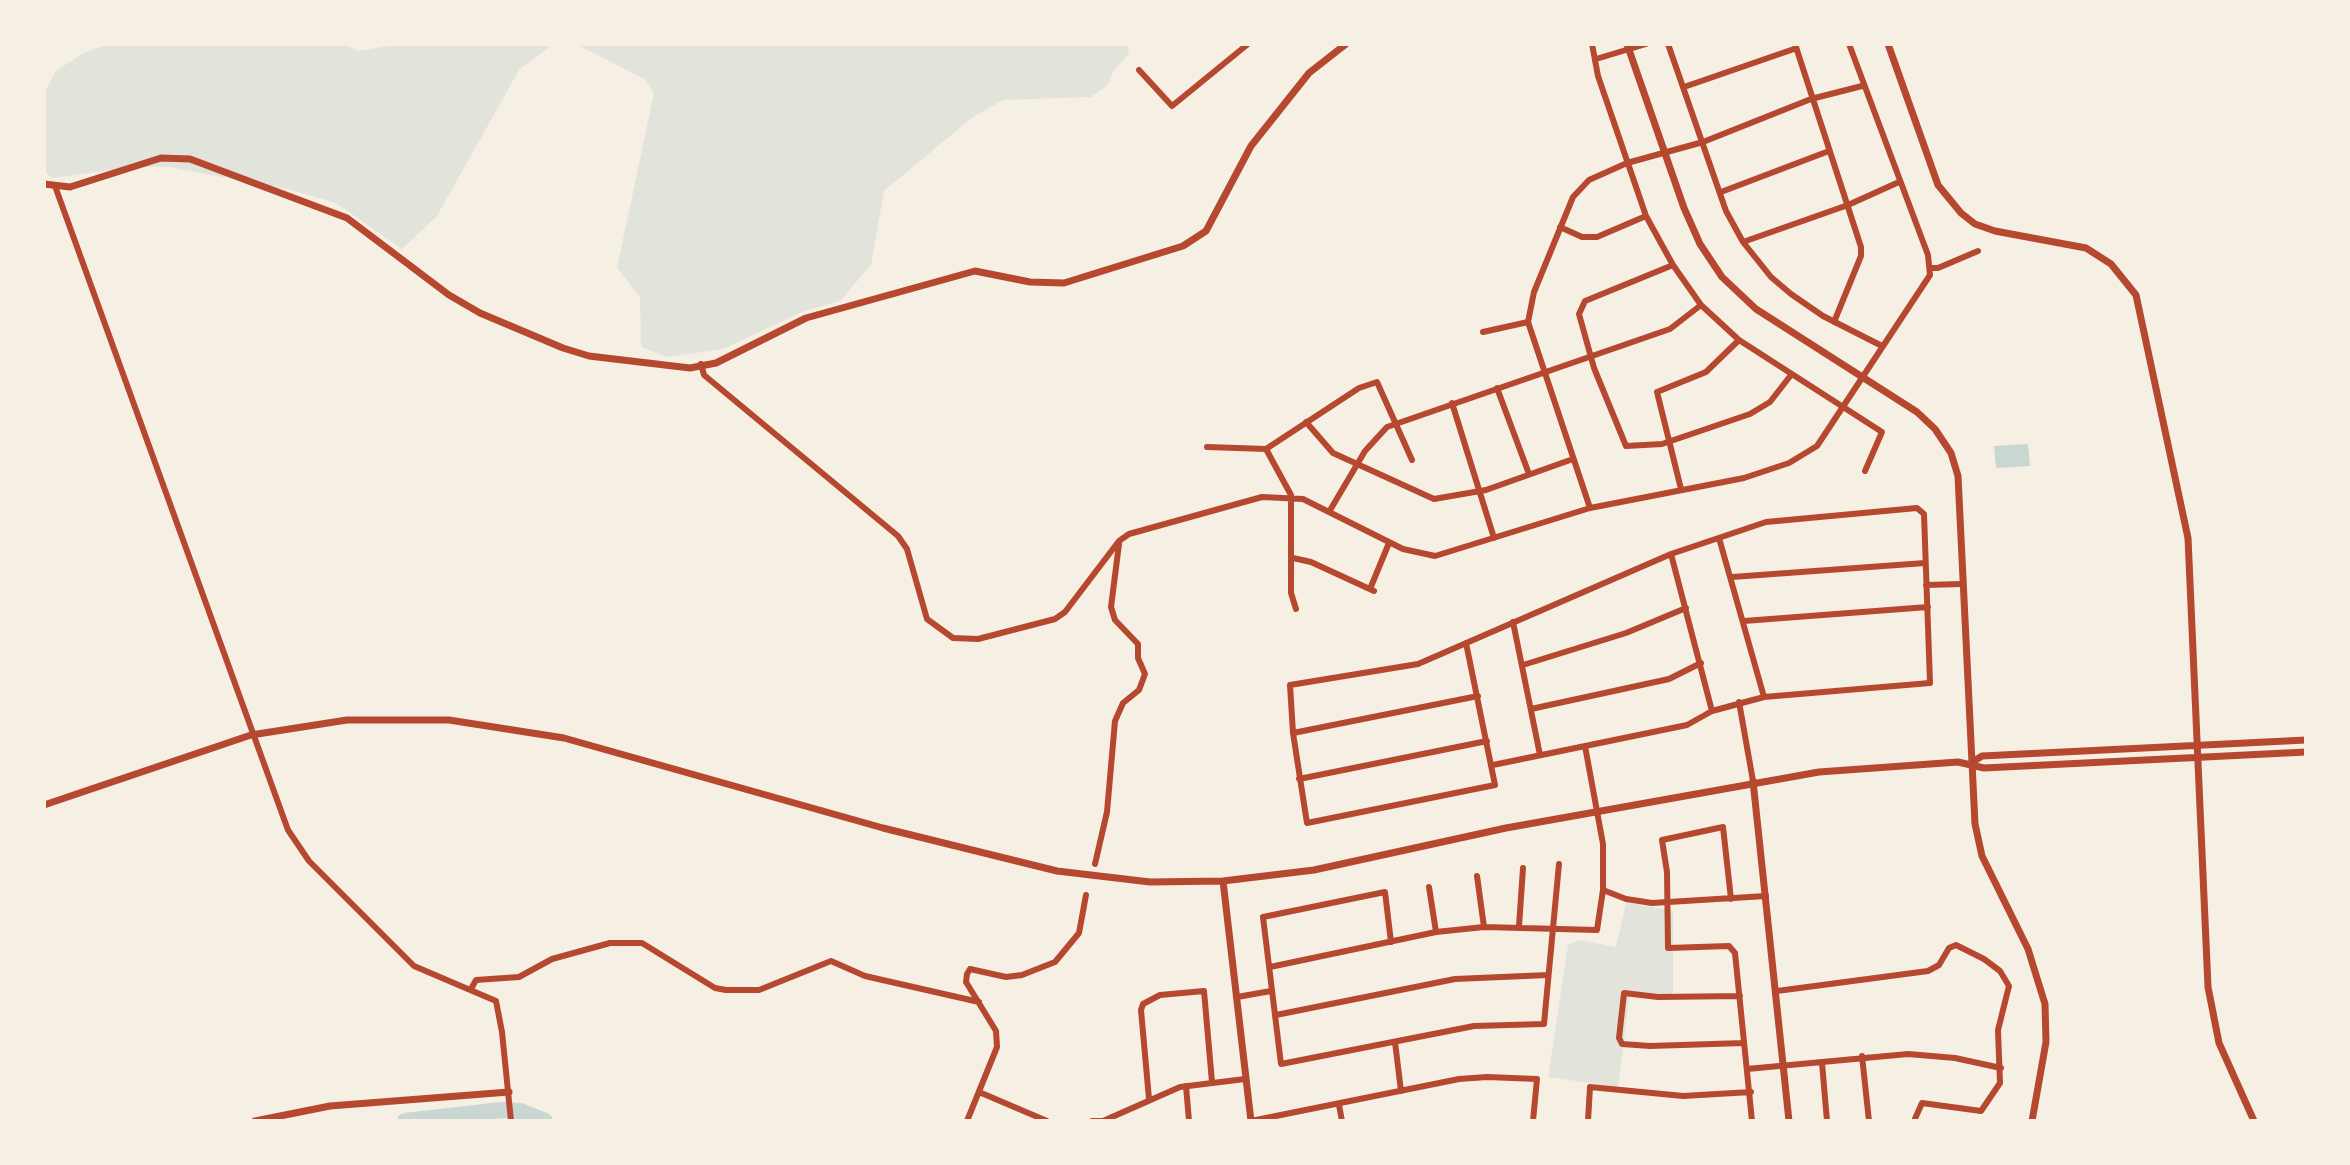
<!DOCTYPE html>
<style>
body{margin:0}
#map{position:relative;width:2350px;height:1165px;overflow:hidden;background:#f6efe4;font-family:"Golos Text",sans-serif}
canvas{display:block}
.frame{position:absolute;inset:0;border:46px solid #f6efe4;pointer-events:none}
</style>
<div id="map">
<canvas width="2350" height="1165"></canvas>
<div class="frame"></div>
</div>
<script>
const ctx = document.querySelector('canvas').getContext('2d');
ctx.lineJoin = 'round';
function fill(path, color) { ctx.fillStyle = color; ctx.fill(path, 'evenodd'); }
const toPath = rows => new Path2D(rows.map(r => 'M' + r).join(''));
function trace(path, color, width, dash) { ctx.strokeStyle = color; ctx.lineWidth = width; ctx.lineCap = dash ? 'butt' : 'round'; ctx.setLineDash(dash || []); ctx.stroke(path); }
fill(toPath([
 [109,44,344,44,358,51,402,44,554,44,519,70,437,216,402,249,336,203,288,189,168,167,133,167,52,178,44,171,44,93,56,71,83,53],
 [576,44,1127,44,1129,54,1114,70,1108,85,1091,97,1003,100,973,117,884,191,871,265,840,301,804,311,723,349,668,357,641,347,640,297,617,268,654,93,646,80],
 [1626,903,1673,910,1673,992,1670,996,1630,991,1618,1087,1548,1077,1568,945,1580,940,1616,947]
]), '#e2e4dc');
fill(toPath([
 [2028,444,2030,466,1996,468,1994,446]
]), '#c9d6d2');
trace(toPath([
 [405,1121,502,1110,520,1111,545,1121]
]), '#c9d6d2', 16);
trace(toPath([
 [1592,44,1598,76,1646,216,1673,265,1701,305,1739,340,1882,432,1865,471],
 [1668,44,1726,211,1743,242,1771,277,1791,294,1823,316,1882,346],
 [1795,44,1861,247,1861,256,1834,322],
 [1596,59,1646,44],
 [1139,70,1172,106,1248,44],
 [1684,87,1794,49],
 [55,186,288,830,309,861,414,966,496,1001,502,1032,511,1121],
 [1721,192,1829,151],
 [1560,227,1582,237,1597,237,1646,216],
 [1743,242,1848,205,1899,182],
 [1673,265,1585,301,1579,314,1594,368,1626,446,1662,444,1750,414,1770,402,1791,375],
 [1931,268,1938,268,1978,251],
 [1483,332,1528,322],
 [701,364,704,375,898,536,907,549,927,619,953,638,978,639,1055,619,1065,612,1119,541,1129,534,1262,497,1303,499,1403,549,1435,556,1590,508,1744,478,1789,463,1817,446,1930,275,1928,255,1849,44],
 [1497,388,1529,474],
 [1452,403,1494,538],
 [1306,422,1333,453,1434,499,1486,490,1573,459],
 [1207,447,1266,449,1359,388,1377,382,1412,460],
 [1266,449,1291,495,1291,593,1296,609],
 [1681,489,1657,392,1706,372,1739,340],
 [1590,508,1528,322,1534,292,1573,197,1589,180,1627,163,1703,142,1811,99,1862,86],
 [1329,512,1365,451,1387,427,1670,329,1701,305],
 [1719,538,1764,697],
 [1671,554,1712,711],
 [1293,558,1311,562,1374,591],
 [1732,577,1925,563],
 [1926,585,1962,584],
 [1370,589,1389,543],
 [1744,621,1928,607],
 [1513,622,1540,755],
 [1466,643,1495,785,1307,823,1293,733,1290,685,1418,664,1671,554,1766,522,1917,508,1924,514,1930,683,1764,697,1712,711,1687,725,1493,765],
 [1523,665,1626,633,1686,608],
 [1739,702,1753,781],
 [1531,709,1669,679,1701,663],
 [1293,733,1478,696],
 [1299,779,1487,741],
 [1095,864,1107,812,1115,721,1123,703,1139,690,1145,674,1138,658,1138,644,1115,620,1111,607,1119,544],
 [1477,876,1484,927],
 [1429,887,1436,932],
 [1603,890,1626,899,1652,903,1766,896],
 [1731,899,1723,827,1662,840,1667,872,1668,948,1729,946,1735,953,1752,1121],
 [1519,926,1523,868],
 [1391,942,1385,892,1263,917,1281,1064,1474,1026,1544,1024,1559,864],
 [1270,967,1436,932,1484,927,1597,930,1603,890,1603,844,1585,746],
 [471,989,476,980,519,977,552,959,610,943,642,943,715,988,726,990,759,990,831,961,865,976,979,1002],
 [1777,991,1928,971,1939,965,1949,948,1956,945,1984,959,2000,971,2009,986,1998,1030,2000,1083,1981,1111,1922,1103,1914,1121],
 [1740,996,1658,997,1624,993,1619,1038,1622,1044,1650,1046,1744,1043],
 [1237,997,1271,991],
 [1276,1015,1455,979,1548,975],
 [1395,1042,1401,1091],
 [1862,1056,1869,1121],
 [1822,1063,1827,1121],
 [1747,1069,1908,1054,1955,1058,2001,1068],
 [1186,1086,1189,1121],
 [979,1092,1047,1121],
 [1149,1099,1141,1010,1143,1004,1160,995,1204,991,1212,1082],
 [1339,1105,1342,1121],
 [967,1121,997,1047,996,1031,966,982,967,974,970,969,1006,977,1022,975,1055,962,1079,933,1086,895],
 [1092,1121,1103,1121,1180,1087,1245,1079],
 [1251,1121,1459,1079,1487,1077,1537,1079,1533,1121],
 [1588,1121,1590,1087,1683,1096,1751,1092]
]), '#b5482f', 6);
trace(toPath([
 [1627,44,1684,208,1700,244,1722,277,1756,309,1917,412,1935,429,1951,453,1958,476,1975,824,1982,856,2028,949,2045,1004,2046,1042,2032,1121],
 [1888,44,1938,185,1961,213,1975,224,1995,231,2086,248,2111,264,2136,295,2188,538,2208,987,2219,1043,2254,1121],
 [44,184,70,187,161,158,190,159,347,218,449,295,480,313,563,348,589,356,690,368,716,363,806,318,975,271,1030,282,1064,283,1183,246,1206,231,1251,146,1309,73,1346,44],
 [1971,763,1982,756,2306,740],
 [1753,781,1789,1121],
 [44,805,251,735,347,720,449,720,564,738,883,828,1057,871,1150,882,1223,881,1314,870,1506,828,1819,772,1958,762,1984,768,2306,752],
 [1223,881,1251,1121],
 [255,1121,330,1106,509,1092]
]), '#b5482f', 7);
</script>
